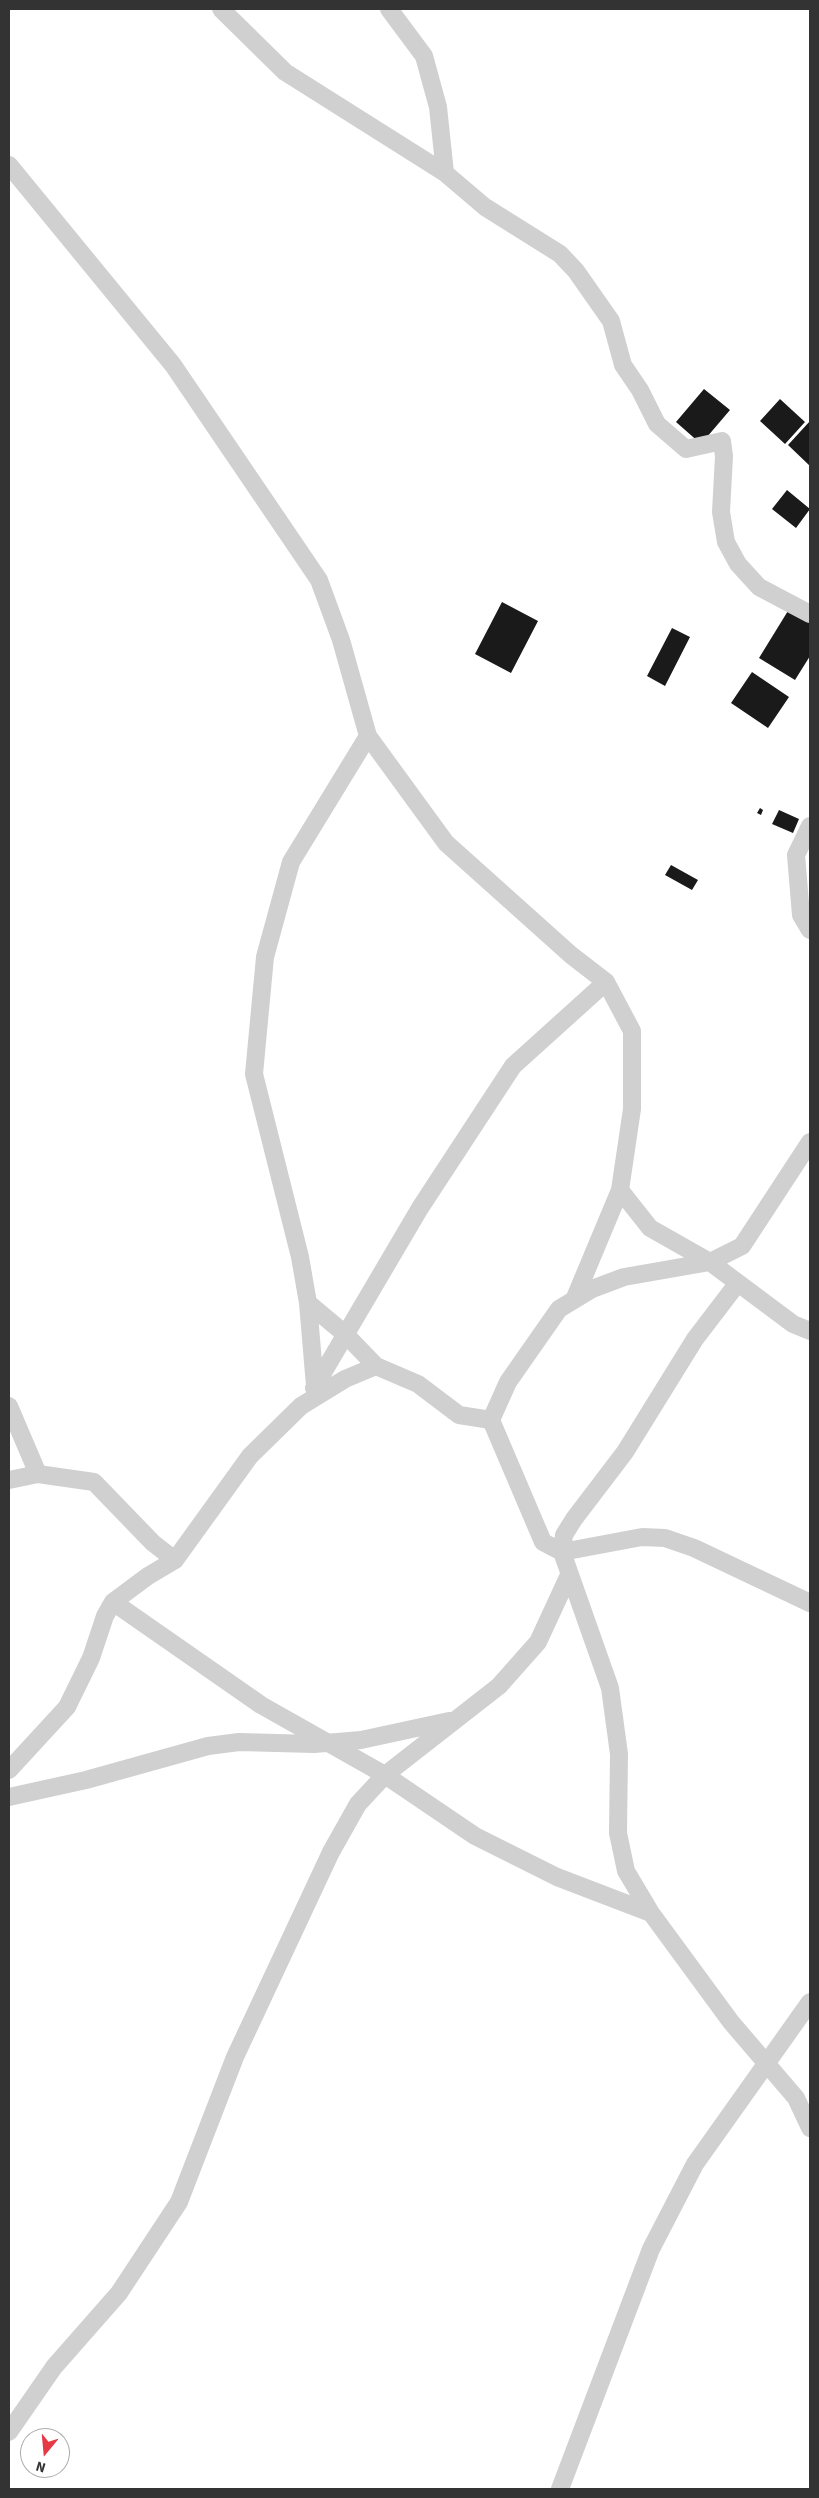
<!DOCTYPE html>
<style>
body{margin:0}
#map{position:relative;width:819px;height:2498px;overflow:hidden;background:#fff;font-family:"Source Sans 3",sans-serif}
canvas{display:block}
.frame{position:absolute;inset:0;border:10px solid #333;pointer-events:none}
.north{position:absolute;left:20px;top:2428px;width:50px;height:50px;box-sizing:border-box;background:#fff;border:1px solid #adadad;border-radius:50%;rotate:197deg;font-size:14px;font-weight:700;line-height:20px;text-align:center;color:#333}
.north::after{content:'';display:block;margin:auto;width:18px;height:22px;background:#e63946;clip-path:polygon(50% 0,100% 100%,50% 72%,0 100%)}
</style>
<div id="map">
<canvas width="819" height="2498"></canvas>
<div class="frame"></div>
<div class="north">N</div>
</div>
<script>
const ctx = document.querySelector('canvas').getContext('2d');
ctx.lineJoin = 'round';
function fill(path, color) { ctx.fillStyle = color; ctx.fill(path, 'evenodd'); }
const toPath = rows => new Path2D(rows.map(r => 'M' + r).join(''));
function trace(path, color, width, dash) { ctx.strokeStyle = color; ctx.lineWidth = width; ctx.lineCap = dash ? 'butt' : 'round'; ctx.setLineDash(dash || []); ctx.stroke(path); }
fill(toPath([
 [704,389,730,410,701,444,676,422],
 [780,399,805,422,785,444,760,421],
 [810,421,810,466,788,445],
 [787,490,810,509,796,528,772,509],
 [502,602,538,621,511,673,475,654],
 [791,606,810,618,810,656,795,680,759,658],
 [672,628,690,637,665,686,647,676],
 [752,672,789,697,768,728,731,703],
 [760,808,763,810,761,815,757,813],
 [779,810,799,819,793,833,772,824],
 [671,865,698,880,692,890,665,875]
]), '#1a1a1a');
trace(toPath([
 [221,9,285,72,445,173,485,207,560,254,576,271,611,321,623,365,640,390,657,424,686,449,722,441,724,456,721,512,726,542,738,564,759,587,810,614],
 [389,9,424,56,438,107,445,173],
 [9,165,173,365,319,580,341,640,368,736,446,843,571,955,606,982,632,1031,632,1109,620,1190,650,1228,710,1262,793,1324,810,1331],
 [810,826,796,855,801,915,810,930],
 [737,1284,695,1339,625,1452,574,1519,564,1535,562,1552,610,1688,619,1754,618,1833,626,1871,651,1913,731,2022,796,2098,810,2128],
 [574,1300,620,1190],
 [308,1303,345,1334,376,1366],
 [315,1386,308,1303,300,1257,254,1074,265,957,291,862,368,736],
 [314,1388,420,1208,513,1066,606,982],
 [9,1406,38,1474],
 [491,1420,543,1542,562,1552,642,1537,665,1538,694,1548,810,1603],
 [9,1480,38,1474,94,1482,153,1543,175,1560],
 [113,1602,261,1705,385,1775,475,1836,557,1877,651,1913],
 [9,1770,67,1707,91,1658,105,1616,113,1602,148,1576,175,1560,250,1456,301,1406,345,1379,376,1366,418,1384,459,1415,491,1420,508,1382,559,1309,592,1289,624,1277,710,1262,742,1246,810,1142],
 [9,1797,86,1780,208,1746,239,1742,314,1744,361,1740,449,1721],
 [9,2432,54,2367,119,2293,179,2202,235,2057,331,1852,358,1804,385,1775,499,1686,538,1642,569,1575],
 [560,2489,651,2249,695,2164,810,2002]
]), '#d0d0d0', 18);
</script>
